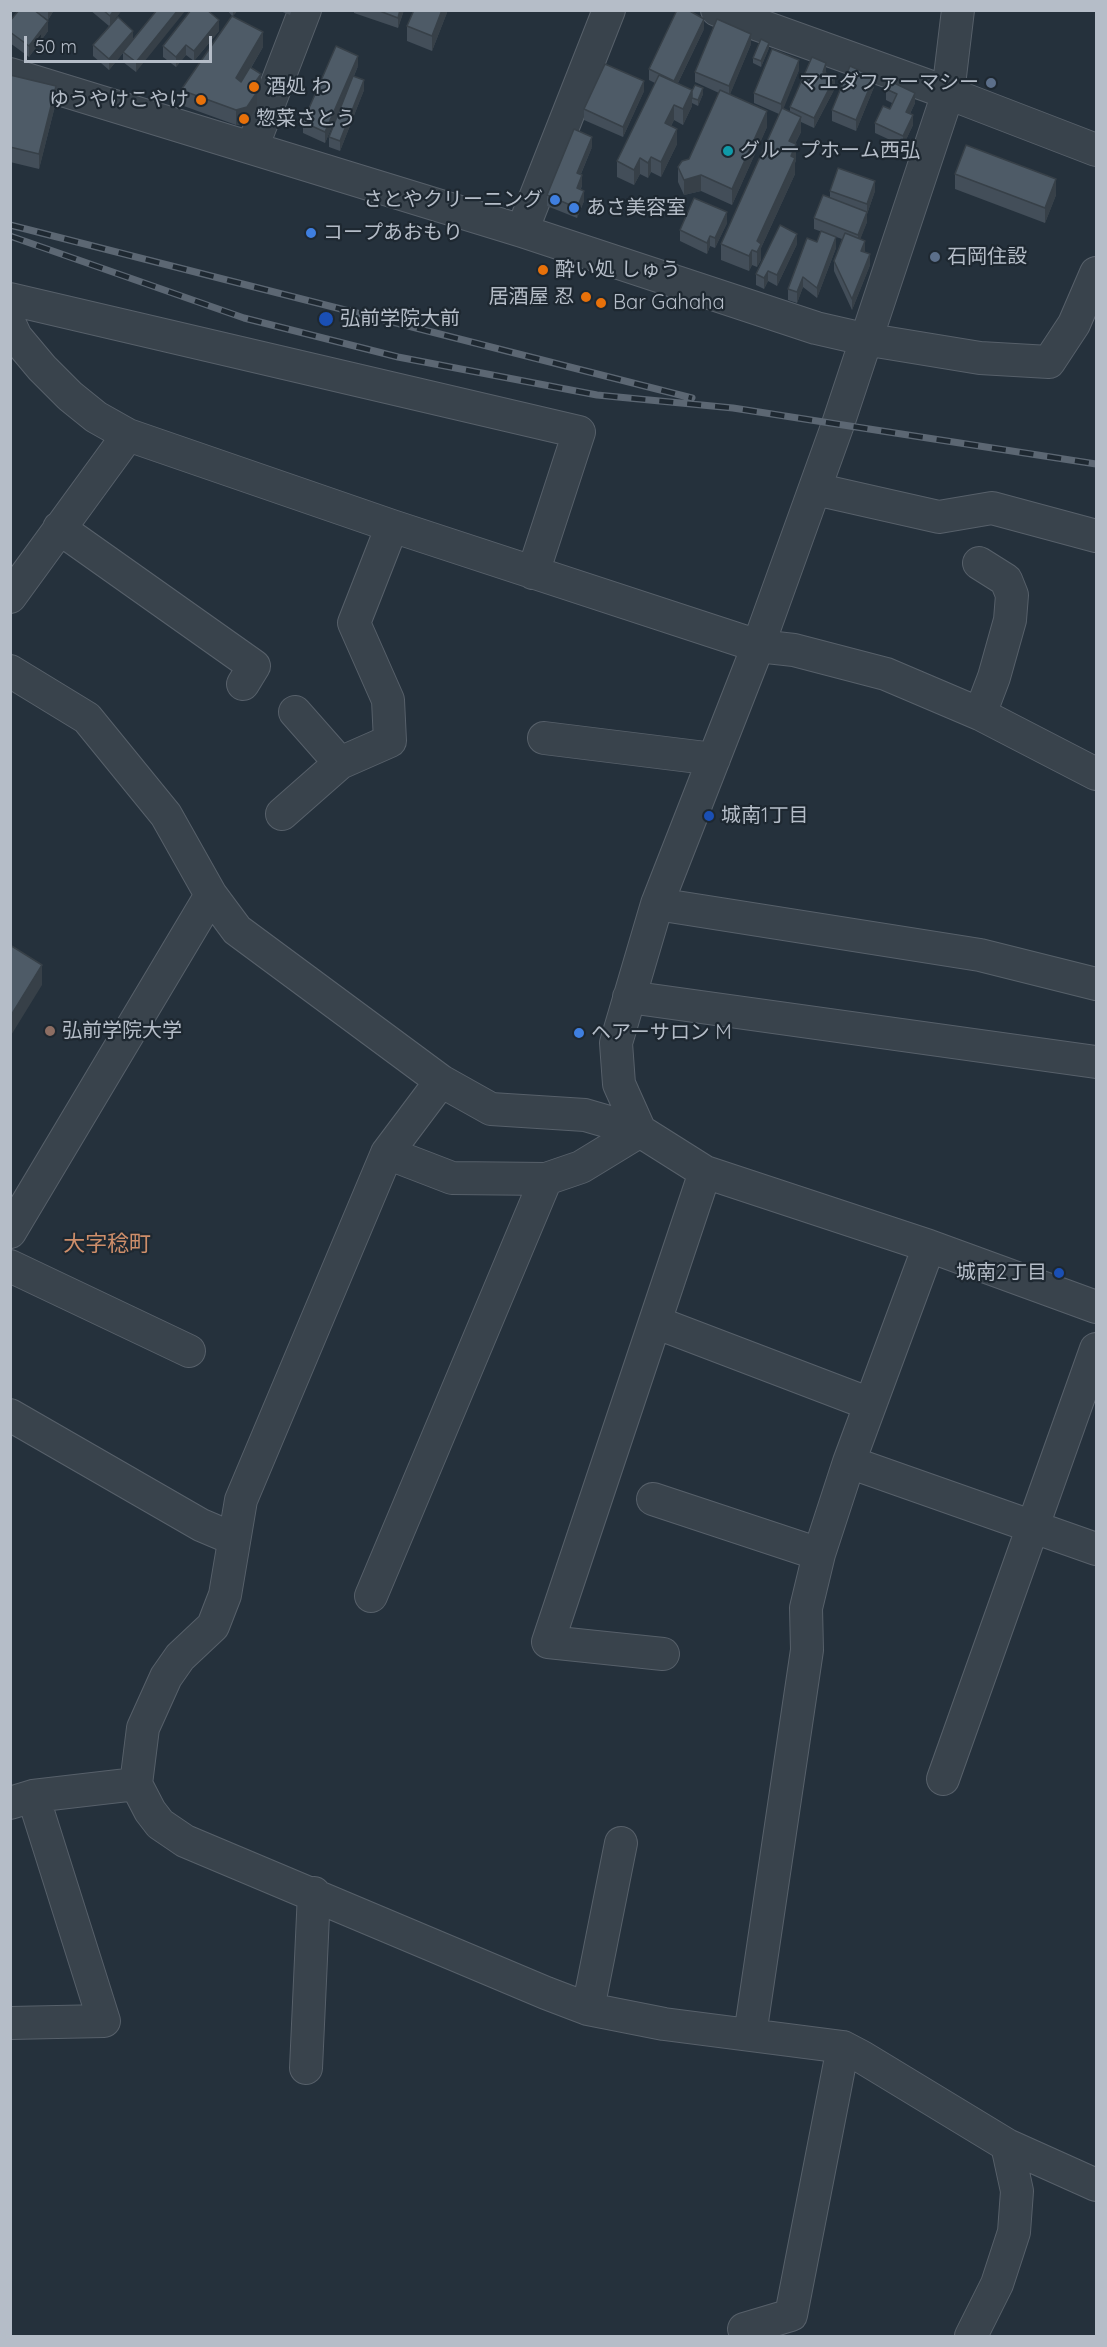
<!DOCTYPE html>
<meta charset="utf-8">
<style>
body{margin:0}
#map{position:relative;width:1107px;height:2347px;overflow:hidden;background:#25313c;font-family:Quicksand,sans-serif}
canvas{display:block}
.frame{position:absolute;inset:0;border:12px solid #b5bdc8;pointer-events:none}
.scale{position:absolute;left:24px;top:36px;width:188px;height:27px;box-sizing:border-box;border:3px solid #b5bdc8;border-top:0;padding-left:8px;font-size:18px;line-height:21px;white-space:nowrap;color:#b5bdc8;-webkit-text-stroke:4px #1e2831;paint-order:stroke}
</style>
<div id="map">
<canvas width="1107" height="2347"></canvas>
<div class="frame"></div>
<div class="scale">50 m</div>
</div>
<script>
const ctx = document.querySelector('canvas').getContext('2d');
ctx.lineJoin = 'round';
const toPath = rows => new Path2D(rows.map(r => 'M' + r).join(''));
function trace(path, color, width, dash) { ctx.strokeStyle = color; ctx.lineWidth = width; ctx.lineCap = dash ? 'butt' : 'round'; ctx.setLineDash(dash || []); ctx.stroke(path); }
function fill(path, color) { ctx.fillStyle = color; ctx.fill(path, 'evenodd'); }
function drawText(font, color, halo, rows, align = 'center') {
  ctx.font = font + ' Quicksand,"Noto Sans JP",sans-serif'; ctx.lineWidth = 4.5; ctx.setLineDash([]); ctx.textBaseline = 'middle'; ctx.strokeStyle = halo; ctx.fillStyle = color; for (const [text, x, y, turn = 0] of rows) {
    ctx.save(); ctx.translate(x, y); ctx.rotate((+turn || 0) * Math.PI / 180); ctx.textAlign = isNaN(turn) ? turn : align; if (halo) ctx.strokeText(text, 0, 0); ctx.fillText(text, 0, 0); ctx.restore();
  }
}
const minor = toPath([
 [717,10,948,93,1096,150],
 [10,74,522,231,816,328,864,339,980,358,1049,362,1074,324,1096,273],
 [252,148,305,10],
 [522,231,609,10],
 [10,299,579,432,533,573],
 [10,324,16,337,42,368,70,396,96,417,128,435,392,526,758,646,794,650,886,674,980,714,1096,774],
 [815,489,939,517,992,508,1096,536],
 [59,528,254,666,243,684],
 [979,563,1006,580,1012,595,1010,620,994,677,980,714],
 [10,597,128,435],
 [10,671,87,718,166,815,211,895,237,930,441,1081],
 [295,712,340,763],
 [544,738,714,759],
 [282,814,340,763,390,741,388,700,354,623,392,526],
 [657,904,980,955,1096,984],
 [629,997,1096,1062],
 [640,1131,581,1167,546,1179,452,1178,387,1153,241,1500,225,1595,213,1626,180,1657,166,1677,143,1728,136,1784,150,1811,160,1824,185,1841,546,1993,588,2009,664,2024,843,2047,862,2057,1007,2145,1096,2185],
 [640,1131,619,1084,616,1043,657,904,758,646,838,424,948,93,958,10],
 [387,1153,441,1081,491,1109,585,1115,640,1131,705,1172,929,1246,1096,1307],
 [10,1232,211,895],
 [929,1246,849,1462,1096,1549],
 [10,1266,189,1351],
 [655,1322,870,1404],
 [10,1415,201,1525,234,1539],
 [653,1499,819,1554],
 [371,1596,546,1179],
 [663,1654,548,1642,705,1172],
 [943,1779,1096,1349],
 [10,1803,33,1796,136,1784],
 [588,2009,621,1843],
 [10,2023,104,2021,33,1796],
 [750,2035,807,1650,806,1608,819,1554,849,1462],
 [306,2068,314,1893],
 [744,2329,791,2315,843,2047],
 [971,2336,997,2284,1014,2232,1017,2191,1007,2145]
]);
trace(minor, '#57606a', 34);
trace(minor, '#39434c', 32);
const rail = toPath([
 [10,225,692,398],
 [10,236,244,318,398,357,597,395,733,408,1096,464]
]);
trace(rail, '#5c6773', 7);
trace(rail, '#1e2831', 4.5, [14]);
fill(toPath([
 [34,10,54,10,48,20],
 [90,10,122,10,114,20,133,39,157,10,136,72,123,62,123,53,109,70,93,56,93,45,109,26],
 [227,10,238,10,233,16,263,47,251,68,261,89,257,95,257,107,247,123,236,125,181,105,181,90,232,16],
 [278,10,292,10,290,15],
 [354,10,404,10,398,28,354,13],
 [448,10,432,51,407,41,407,26],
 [10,21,48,31,29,57,10,43],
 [704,29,678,83,692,90,703,94,698,106,692,103,692,106,683,125,674,120,671,126,677,144,661,177,651,172,648,178,640,174,634,185,617,177,617,161,655,83,649,80,649,69],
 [219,31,194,61,186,55,176,67,163,57,163,46],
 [751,44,730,94,767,127,732,205,701,191,684,195,678,182,678,167,689,159,719,93,695,82,695,72],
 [769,48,761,67,753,63,753,58],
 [358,66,354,76,364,90,340,151,329,147,329,137,345,96,325,143,303,133,303,122],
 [799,70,783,108,790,112,790,107,826,74,835,88,814,128,801,122,801,132,795,144,796,160,795,163,795,174,761,248,761,260,757,267,752,265,749,271,721,260,721,244,779,114,754,103,754,93],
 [10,75,56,102,39,169,10,162],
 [874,87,856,131,832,121,832,110],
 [886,89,915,103,910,114,913,125,903,146,875,133,875,123,890,109,892,103,886,100],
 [644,91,623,137,584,120,584,109],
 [592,147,581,174,582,185,581,189,584,201,577,218,547,206,547,195],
 [955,174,1056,195,1045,223,955,189],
 [830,191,875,191,867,214,867,222,860,239,870,265,852,310,834,271,834,261,842,239,814,229,814,218,830,198],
 [727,223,715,248,710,246,707,254,680,241,680,230],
 [817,242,836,248,817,298,803,287,797,303,788,300,788,289],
 [797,244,777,286,768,281,764,289,756,285,756,274]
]), '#434e59');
fill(toPath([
 [48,10,54,10,48,20],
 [114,10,122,10,110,26,110,16],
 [178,10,186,10,136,72,136,62],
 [233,10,238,10,233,16],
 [400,10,404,10,398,28,398,18],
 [442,10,448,10,432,51,432,36],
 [704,19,704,29,674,91,674,81],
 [219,20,219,31,194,61,194,51],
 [48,21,48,31,29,57,29,46],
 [133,31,133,41,109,70,109,59],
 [263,32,263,47,236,93,236,78],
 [751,34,751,44,729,97,729,86],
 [769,43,769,48,761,67,761,61],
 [186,45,186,55,176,67,176,57],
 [358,56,358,66,325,143,325,132],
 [799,60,799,70,781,115,781,104],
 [826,63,826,74,823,72],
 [261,74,261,89,257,95,257,107,247,123,236,125,236,110],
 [835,77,835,88,814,128,814,118],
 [874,77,874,87,856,131,856,120],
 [364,80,364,90,340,151,340,141],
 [644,81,644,91,623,137,623,127],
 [56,86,56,102,39,169,39,154],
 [703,88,703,94,698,106,698,100],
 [692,90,692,106,683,125,683,109],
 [915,93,915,103,906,122,906,112],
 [674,105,674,120,665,138,665,123],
 [767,111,767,127,732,205,732,189],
 [913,115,913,125,903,146,903,136],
 [801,117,801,132,789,156,789,141],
 [677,129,677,144,661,177,661,162],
 [592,137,592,147,577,183,577,173],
 [796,144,796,160,795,163,795,174,761,248,761,260,757,267,757,241],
 [651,157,651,172,648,178,648,163],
 [640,158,640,174,634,185,634,170],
 [582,175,582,185,577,198,577,188],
 [701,175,701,191,684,195,684,180],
 [1056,179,1056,195,1045,223,1045,208],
 [875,181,875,191,867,214,867,204],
 [584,191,584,201,577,218,577,208],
 [727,212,727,223,715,248,715,238],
 [867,212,867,222,858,245,858,235],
 [797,234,797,244,777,286,777,275],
 [710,236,710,246,707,254,707,243],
 [836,237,836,248,817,298,817,288],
 [865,241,865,251,861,261,861,251],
 [752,250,752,265,749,271,749,256],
 [870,254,870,265,852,310,852,299],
 [768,271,768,281,764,289,764,278],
 [803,277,803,287,797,303,797,292],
 [42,965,42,985,10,1037,10,1017]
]), '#374048');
const building = toPath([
 [19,10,34,10,48,21,29,46,10,32,10,21,19,10],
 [103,10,114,10,110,16,103,10],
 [157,10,178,10,136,62,123,52,157,10],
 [191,10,207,10,219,20,194,51,186,45,176,57,163,46,191,10],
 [377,10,400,10,398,18,377,10],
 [414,10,442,10,432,36,407,26,414,10],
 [677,10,688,10,704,19,674,81,649,69,677,10],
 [232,16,263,32,236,78,241,82,250,67,261,74,251,88,257,92,247,107,236,110,181,90,232,16],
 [118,17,133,31,109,59,93,45,118,17],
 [717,19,751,34,729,86,695,72,717,19],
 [761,39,769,43,761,61,753,58,761,39],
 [336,46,358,56,325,132,303,122,336,46],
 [772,49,799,60,781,104,754,93,772,49],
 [812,57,826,63,823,72,835,77,814,118,790,107,812,57],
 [605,64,644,81,623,127,584,109,605,64],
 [850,66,874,77,856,120,832,110,850,66],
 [10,75,56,86,39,154,10,147,10,75],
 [659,75,692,90,683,109,674,105,665,123,677,129,661,162,651,157,648,163,640,158,634,170,617,161,659,75],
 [353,76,364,80,340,141,329,137,353,76],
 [890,81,915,93,906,112,913,115,903,136,875,123,883,106,890,109,897,94,886,89,890,81],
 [695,85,703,88,698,100,692,98,692,91,695,85],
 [720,90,767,111,732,189,701,175,684,180,678,167,682,161,689,159,720,90],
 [782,108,801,117,789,141,796,144,791,156,795,158,757,241,761,244,757,252,752,250,749,256,721,244,782,108],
 [574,129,592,137,577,173,582,175,577,188,584,191,577,208,547,195,574,129],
 [966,145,1056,179,1045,208,955,174,966,145],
 [838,168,875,181,867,204,830,191,838,168],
 [823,195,867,212,858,235,814,218,823,195],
 [694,198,727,212,715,238,710,236,707,243,680,230,694,198],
 [780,225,797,234,777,275,768,271,764,278,756,274,780,225],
 [821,231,836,237,817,288,803,277,797,292,788,289,807,238,817,242,821,231],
 [845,233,865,241,861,251,870,254,852,299,834,261,845,233],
 [10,945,42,965,10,1017,10,945]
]);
fill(building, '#4e5b67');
trace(building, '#374048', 1.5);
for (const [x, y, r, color] of [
 [991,83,6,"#5c6f8a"],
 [254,87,6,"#e8710a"],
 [201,100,6,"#e8710a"],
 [244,119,6,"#e8710a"],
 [728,151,6,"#0f9aa8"],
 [555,200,6,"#3f7fe0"],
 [574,208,6,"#3f7fe0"],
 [311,233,6,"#3f7fe0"],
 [935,257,6,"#5c6f8a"],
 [543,270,6,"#e8710a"],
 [586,297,6,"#e8710a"],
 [601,303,6,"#e8710a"],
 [326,319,8,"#1a4fb4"],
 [709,816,6,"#1a4fb4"],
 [50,1031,6,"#8d6e63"],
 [579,1033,6,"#3f7fe0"],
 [1059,1273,6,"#1a4fb4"]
]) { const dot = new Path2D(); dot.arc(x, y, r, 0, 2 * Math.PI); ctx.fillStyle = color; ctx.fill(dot); trace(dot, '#1e2831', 2); }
drawText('20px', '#b5bdc8', '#1e2831', [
 ["マエダファーマシー",979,83,"right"],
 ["酒処 わ",266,87],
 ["ゆうやけこやけ",189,100,"right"],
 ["惣菜さとう",256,119],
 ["グループホーム西弘",740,151],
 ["さとやクリーニング",543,200,"right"],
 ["あさ美容室",586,208],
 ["コープあおもり",323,233],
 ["石岡住設",947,257],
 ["酔い処 しゅう",555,270],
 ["居酒屋 忍",574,297,"right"],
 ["Bar Gahaha",613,303],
 ["弘前学院大前",340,319],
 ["城南1丁目",721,816],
 ["弘前学院大学",62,1031],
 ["ヘアーサロン M",591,1033],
 ["城南2丁目",1047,1273,"right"]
], 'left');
drawText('22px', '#ce8e6a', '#1e2831', [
 ["大字稔町",107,1244]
]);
</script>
